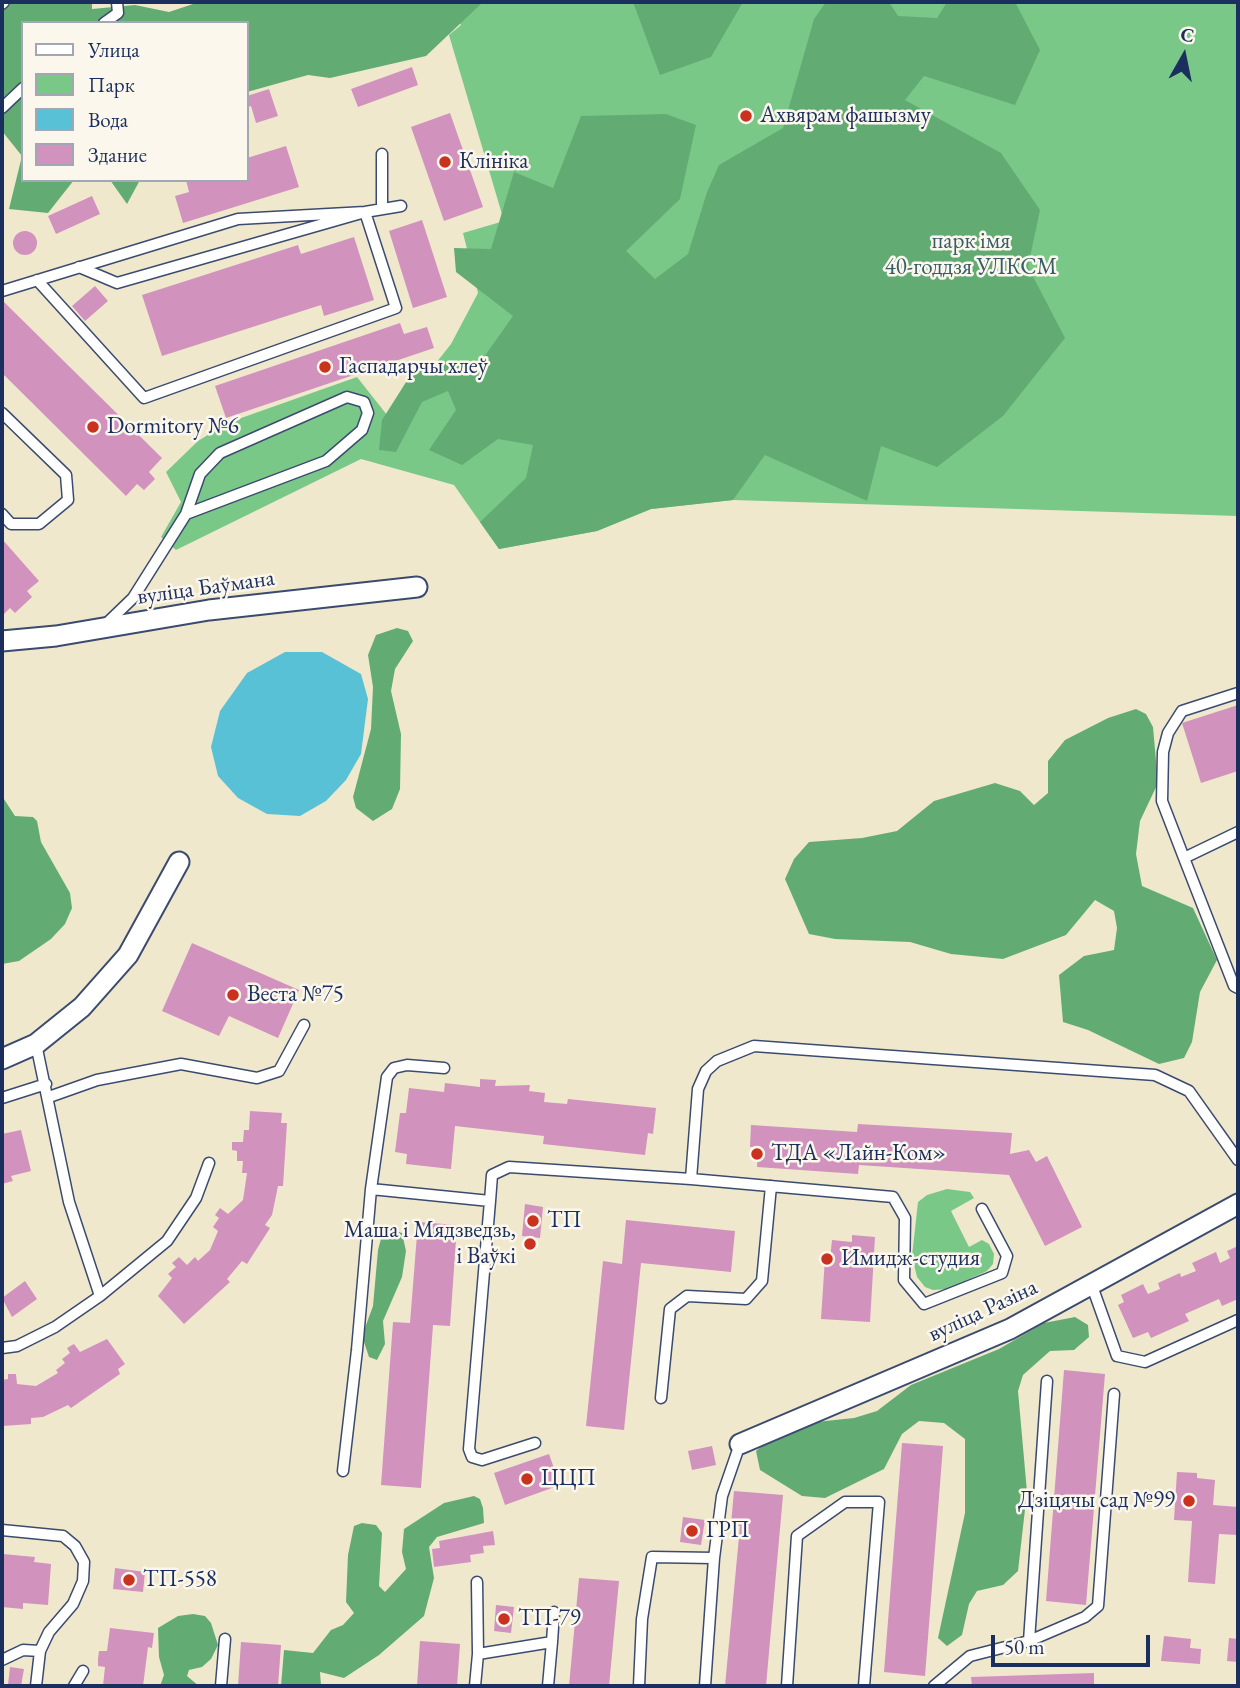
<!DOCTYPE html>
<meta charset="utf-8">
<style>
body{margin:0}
#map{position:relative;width:1240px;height:1688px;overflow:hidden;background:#f0e8cd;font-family:"EB Garamond",serif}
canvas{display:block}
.frame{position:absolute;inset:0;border:4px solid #1b2f5e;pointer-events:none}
.legend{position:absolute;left:21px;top:21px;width:228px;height:161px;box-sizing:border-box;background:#fbf7ec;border:2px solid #a1a7b3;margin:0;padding:9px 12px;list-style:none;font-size:21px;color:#1b2f5e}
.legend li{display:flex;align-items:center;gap:14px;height:35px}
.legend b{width:35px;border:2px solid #a1a7b3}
.north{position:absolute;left:1149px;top:21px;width:70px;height:70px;-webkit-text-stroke:5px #fbf7ec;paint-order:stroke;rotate:9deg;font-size:19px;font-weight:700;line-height:28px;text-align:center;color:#1b2f5e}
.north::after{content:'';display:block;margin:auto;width:24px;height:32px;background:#1b2f5e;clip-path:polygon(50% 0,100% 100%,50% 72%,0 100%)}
.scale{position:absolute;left:991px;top:1635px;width:159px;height:32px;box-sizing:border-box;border:4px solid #1b2f5e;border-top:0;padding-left:9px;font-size:21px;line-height:24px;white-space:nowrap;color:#1b2f5e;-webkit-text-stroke:5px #fbf7ec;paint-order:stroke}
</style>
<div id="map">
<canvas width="1240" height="1688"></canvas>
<div class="frame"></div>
<ul class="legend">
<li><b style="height:9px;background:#fff"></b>Улица</li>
<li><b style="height:19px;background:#79c888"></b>Парк</li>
<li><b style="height:19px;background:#59c1d5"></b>Вода</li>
<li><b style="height:19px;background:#d192bd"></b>Здание</li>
</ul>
<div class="north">С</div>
<div class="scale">50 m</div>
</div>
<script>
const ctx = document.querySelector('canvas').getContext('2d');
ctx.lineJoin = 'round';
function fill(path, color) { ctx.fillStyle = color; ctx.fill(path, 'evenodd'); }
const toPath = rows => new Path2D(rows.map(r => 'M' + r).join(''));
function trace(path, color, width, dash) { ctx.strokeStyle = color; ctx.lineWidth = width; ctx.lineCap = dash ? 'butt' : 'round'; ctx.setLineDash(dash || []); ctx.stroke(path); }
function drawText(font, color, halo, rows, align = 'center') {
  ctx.font = font + ' "EB Garamond",serif'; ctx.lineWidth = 5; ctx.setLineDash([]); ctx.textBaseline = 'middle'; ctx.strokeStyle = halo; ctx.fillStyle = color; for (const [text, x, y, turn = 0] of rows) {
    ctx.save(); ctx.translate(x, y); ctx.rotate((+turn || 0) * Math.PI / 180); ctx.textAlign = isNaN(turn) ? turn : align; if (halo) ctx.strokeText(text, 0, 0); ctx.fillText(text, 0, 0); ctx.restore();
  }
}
fill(toPath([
 [442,2,1238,2,1238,516,733,500,651,509,597,531,499,549,454,485,361,459,176,550,161,537,181,502,166,472,198,441,227,423,357,377,391,420,451,344,478,293,463,233,504,221,449,35,461,25],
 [947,1189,970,1192,974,1198,951,1211,969,1247,982,1240,989,1244,994,1254,993,1264,987,1271,947,1289,933,1290,925,1287,917,1277,912,1256,918,1202,927,1195]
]), '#79c888');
fill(toPath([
 [2,2,92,2,92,9,135,5,169,12,199,2,483,2,426,56,330,78,308,75,247,92,247,23,23,23,23,180,74,180,48,213,9,209,22,156,2,131],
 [633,2,743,2,711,57,660,75],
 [826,2,889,2,898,16,937,18,947,2,1015,2,1040,50,1015,105,924,76,905,100,1001,153,1040,210,1028,267,1065,338,1003,416,937,467,881,446,867,501,765,455,733,500,651,509,597,531,499,549,480,522,526,478,533,445,498,439,462,465,429,450,456,410,448,391,422,402,396,452,379,450,382,420,408,379,429,362,477,367,513,316,456,272,454,248,491,249,514,172,553,188,581,116,666,114,696,125,680,199,626,251,655,279,688,254,707,192,719,165,783,128,814,19],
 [110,180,140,180,127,204],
 [397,628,408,631,413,641,395,669,391,691,401,734,400,789,392,809,373,821,356,808,353,797,371,729,373,687,368,655,376,635],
 [1136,709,1146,714,1153,727,1158,783,1140,821,1136,854,1142,886,1193,908,1217,960,1200,992,1192,1042,1184,1058,1159,1064,1088,1030,1063,1022,1059,975,1084,956,1114,950,1117,928,1114,911,1095,900,1066,935,1003,959,951,954,910,942,835,939,809,934,785,879,794,859,809,842,862,838,897,831,934,801,995,783,1020,791,1034,805,1048,793,1048,761,1065,740,1108,718],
 [2,796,15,816,33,817,37,821,41,842,70,893,72,908,65,924,51,939,19,961,2,964],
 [393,1230,402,1233,406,1251,402,1277,383,1321,385,1344,377,1360,369,1357,362,1336,373,1306,378,1250,382,1235],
 [1075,1317,1088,1325,1089,1337,1074,1350,1050,1351,1023,1375,1018,1391,1027,1492,1018,1571,1003,1585,977,1591,969,1604,962,1635,947,1646,938,1638,965,1513,965,1439,944,1423,919,1421,902,1434,884,1469,825,1498,802,1496,760,1470,756,1451,770,1439,806,1423,854,1418,877,1411,911,1385,999,1349,1044,1323],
 [474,1496,480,1499,483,1508,484,1523,437,1537,429,1547,434,1578,424,1616,379,1655,344,1678,320,1672,321,1686,281,1686,284,1650,313,1653,331,1630,343,1625,354,1613,346,1602,348,1555,354,1526,362,1523,376,1525,382,1533,379,1586,385,1592,406,1569,402,1552,404,1529,444,1503],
 [193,1614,205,1616,211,1623,218,1645,211,1659,202,1667,189,1670,187,1676,199,1686,160,1686,164,1675,159,1657,158,1628,178,1616]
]), '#62ac74');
fill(toPath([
 [285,652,322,652,361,674,368,699,361,754,346,780,326,801,300,816,267,814,238,798,218,776,211,747,220,711,247,673]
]), '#59c1d5');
fill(toPath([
 [412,67,418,85,358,107,351,89],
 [269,89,278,116,256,123,251,106,247,107,247,96],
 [450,113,483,207,444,221,411,127],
 [286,146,299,187,183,223,175,196,189,192,186,180,247,180,247,158],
 [92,196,100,214,56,234,48,216],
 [422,220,447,297,413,308,389,231],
 '13 243a12 12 0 1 1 24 0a12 12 0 1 1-24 0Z',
 [354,237,374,300,324,316,321,305,162,356,142,295,298,245,301,254],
 [95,286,108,301,85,321,72,306],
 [3,301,162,458,149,472,155,479,144,490,137,484,126,496,2,373],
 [400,323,404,334,427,327,434,348,226,418,215,386],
 [2,539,39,581,27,591,32,597,15,613,10,608,2,616],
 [1238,705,1238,771,1201,783,1182,723],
 [192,943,299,990,278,1038,229,1016,219,1036,162,1011],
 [480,1079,496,1080,495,1086,530,1085,529,1091,545,1093,544,1102,567,1104,568,1099,656,1108,653,1134,648,1133,645,1155,543,1144,544,1136,455,1126,451,1169,406,1164,407,1154,395,1152,400,1113,406,1113,409,1088,444,1092,445,1083,480,1087],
 [250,1111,282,1113,281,1123,287,1123,283,1186,278,1186,272,1215,265,1225,270,1228,247,1264,242,1261,227,1279,230,1282,184,1324,158,1296,172,1278,168,1274,176,1267,172,1263,179,1257,187,1265,195,1257,198,1261,210,1250,218,1231,213,1227,219,1218,215,1215,220,1208,228,1214,243,1200,247,1173,242,1173,243,1161,237,1161,237,1151,232,1150,232,1142,243,1142,244,1130,249,1130],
 [858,1124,1012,1133,1010,1154,1029,1150,1036,1162,1047,1156,1082,1227,1045,1246,1009,1175,859,1165,858,1174,757,1167,758,1147,750,1147,751,1125,857,1132],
 [21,1130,31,1171,11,1176,13,1181,2,1184,2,1134],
 [525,1204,543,1207,540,1238,522,1236],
 [626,1220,735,1231,731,1272,641,1263,624,1430,586,1426,603,1261,622,1264],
 [418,1222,457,1225,450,1326,433,1325,421,1488,381,1485,393,1322,410,1323],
 [852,1235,875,1237,870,1322,821,1319,825,1258,830,1259,832,1240,852,1242],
 [1238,1246,1238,1299,1222,1306,1219,1299,1185,1314,1189,1321,1151,1338,1148,1332,1133,1338,1118,1305,1124,1302,1121,1295,1143,1284,1148,1294,1160,1289,1158,1283,1180,1273,1181,1277,1196,1271,1192,1263,1216,1252,1220,1263,1230,1258,1227,1251],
 [25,1281,37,1299,12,1317,2,1298],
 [107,1339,125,1364,118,1369,120,1374,71,1408,68,1405,43,1417,31,1418,31,1424,2,1426,2,1380,8,1379,8,1374,16,1374,17,1384,36,1386,58,1373,56,1370,65,1363,62,1359,70,1353,67,1348,74,1344,80,1352],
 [1064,1370,1105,1374,1086,1605,1046,1601],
 [902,1443,943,1446,925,1676,884,1672],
 [712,1446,716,1465,692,1470,688,1451],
 [549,1454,560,1485,505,1505,494,1473],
 [1177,1472,1197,1473,1197,1478,1215,1480,1213,1505,1238,1507,1238,1535,1219,1534,1215,1584,1188,1582,1192,1521,1174,1520],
 [734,1491,783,1495,766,1686,725,1686,740,1526,731,1524],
 [683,1517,705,1520,701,1545,680,1542],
 [493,1531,495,1545,483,1546,484,1553,470,1555,471,1562,434,1567,432,1549,440,1548,439,1541],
 [3,1554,35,1557,34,1562,51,1564,48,1605,23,1603,23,1609,2,1607],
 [115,1568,145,1572,143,1592,113,1589],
 [579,1578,619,1581,609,1686,569,1686],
 [496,1605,514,1607,511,1633,494,1631],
 [110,1628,154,1633,152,1648,148,1647,143,1686,103,1686,105,1667,98,1666,98,1659,99,1651,107,1651],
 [1164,1636,1191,1639,1190,1648,1201,1649,1200,1664,1161,1661],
 [1229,1638,1238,1639,1238,1662,1227,1661],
 [420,1641,460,1644,457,1686,417,1686],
 [241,1642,281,1645,278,1686,238,1686],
 [10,1667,24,1669,21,1686,8,1685],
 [1094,1673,1094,1686,972,1686,971,1677]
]), '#d192bd');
const service = toPath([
 [2,4,4,2],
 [104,23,118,13,117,2],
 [2,108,23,88],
 [382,209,382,154],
 [37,280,144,398,396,308,365,212,117,283,79,267],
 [2,291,238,219,365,212,401,206],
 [2,413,66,475,68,500,39,524,11,524,2,514],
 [106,624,133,598,186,514,326,461,362,430,368,413,364,402,347,397,220,453,200,474,186,514],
 [1238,832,1184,858,1234,986,1238,988],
 [1184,858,1162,801,1163,752,1168,733,1182,711,1238,693],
 [36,1044,69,1202,100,1296],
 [49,1097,97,1080,181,1064,257,1078,279,1071,304,1025],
 [2,1098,46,1084],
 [691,1179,893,1197,905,1218,904,1280,924,1304,1002,1273,1007,1256,982,1209],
 [371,1189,490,1201,492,1175,509,1167,691,1179,698,1089,706,1071,717,1061,754,1046,1155,1075,1189,1091,1238,1160],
 [490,1201,469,1449,472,1457,482,1460,535,1443],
 [1092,1286,1117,1356,1145,1362,1238,1320],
 [2,1348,17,1346,55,1327,100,1296,167,1241,196,1198,209,1163],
 [661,1398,670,1309,687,1296,746,1299,762,1281,771,1186],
 [343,1471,357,1350,371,1189,387,1077,394,1068,407,1065,444,1068],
 [2,1530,63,1536,75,1546,84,1562,83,1581,73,1604,49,1632,40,1651,36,1686],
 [477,1582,478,1654],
 [1029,1641,1085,1617,1098,1606,1114,1394],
 [552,1642,554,1612],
 [2,1660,23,1650,40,1651],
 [74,1686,83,1671],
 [221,1686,225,1639],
 [475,1686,478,1654,552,1642,548,1686],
 [639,1686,642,1619,652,1557,714,1558],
 [705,1686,714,1558,722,1496,740,1444],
 [787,1686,797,1536,845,1502,879,1502,864,1686],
 [934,1686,970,1656,1029,1641,1047,1381]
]);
const minor = toPath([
 [2,641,56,636,209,610,417,587],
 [2,1059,36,1044,82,1007,128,955,179,862],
 [740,1444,1010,1329,1238,1204]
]);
trace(service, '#3b4b6f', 13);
trace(minor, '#3b4b6f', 23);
trace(service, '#fff', 10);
trace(minor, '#fff', 19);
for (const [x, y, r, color] of [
 [746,116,7,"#c8321e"],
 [445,162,7,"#c8321e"],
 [325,367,7,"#c8321e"],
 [93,427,7,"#c8321e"],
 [233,995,7,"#c8321e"],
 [757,1154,7,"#c8321e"],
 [533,1221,7,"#c8321e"],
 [530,1244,7,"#c8321e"],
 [827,1259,7,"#c8321e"],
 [527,1479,7,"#c8321e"],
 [1189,1501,7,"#c8321e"],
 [692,1531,7,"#c8321e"],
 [129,1580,7,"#c8321e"],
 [504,1619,7,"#c8321e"]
]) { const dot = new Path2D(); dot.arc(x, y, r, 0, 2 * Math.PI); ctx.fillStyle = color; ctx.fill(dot); trace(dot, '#fbf7ec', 2.5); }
drawText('23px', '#1b2f5e', '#fbf7ec', [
 ["Ахвярам фашызму",760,116],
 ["Клініка",459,162],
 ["Гаспадарчы хлеў",339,367],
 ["Dormitory №6",107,427],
 ["Веста №75",247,995],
 ["ТДА «Лайн-Ком»",771,1154],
 ["ТП",547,1221],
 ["Маша і Мядзведзь,",516,1231,"right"],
 ["і Ваўкі",516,1257,"right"],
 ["Имидж-студия",841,1259],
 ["ЦЦП",541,1479],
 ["Дзіцячы сад №99",1175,1501,"right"],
 ["ГРП",706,1531],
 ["ТП-558",143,1580],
 ["ТП-79",518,1619]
], 'left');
drawText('23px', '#375d6b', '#fbf7ec', [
 ["парк імя",971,242],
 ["40-годдзя УЛКСМ",971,268]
]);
drawText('23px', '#1b2f5e', '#fbf7ec', [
 ["вуліца Баўмана",206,588,-8],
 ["вуліца Разіна",983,1311,-25]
]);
</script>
